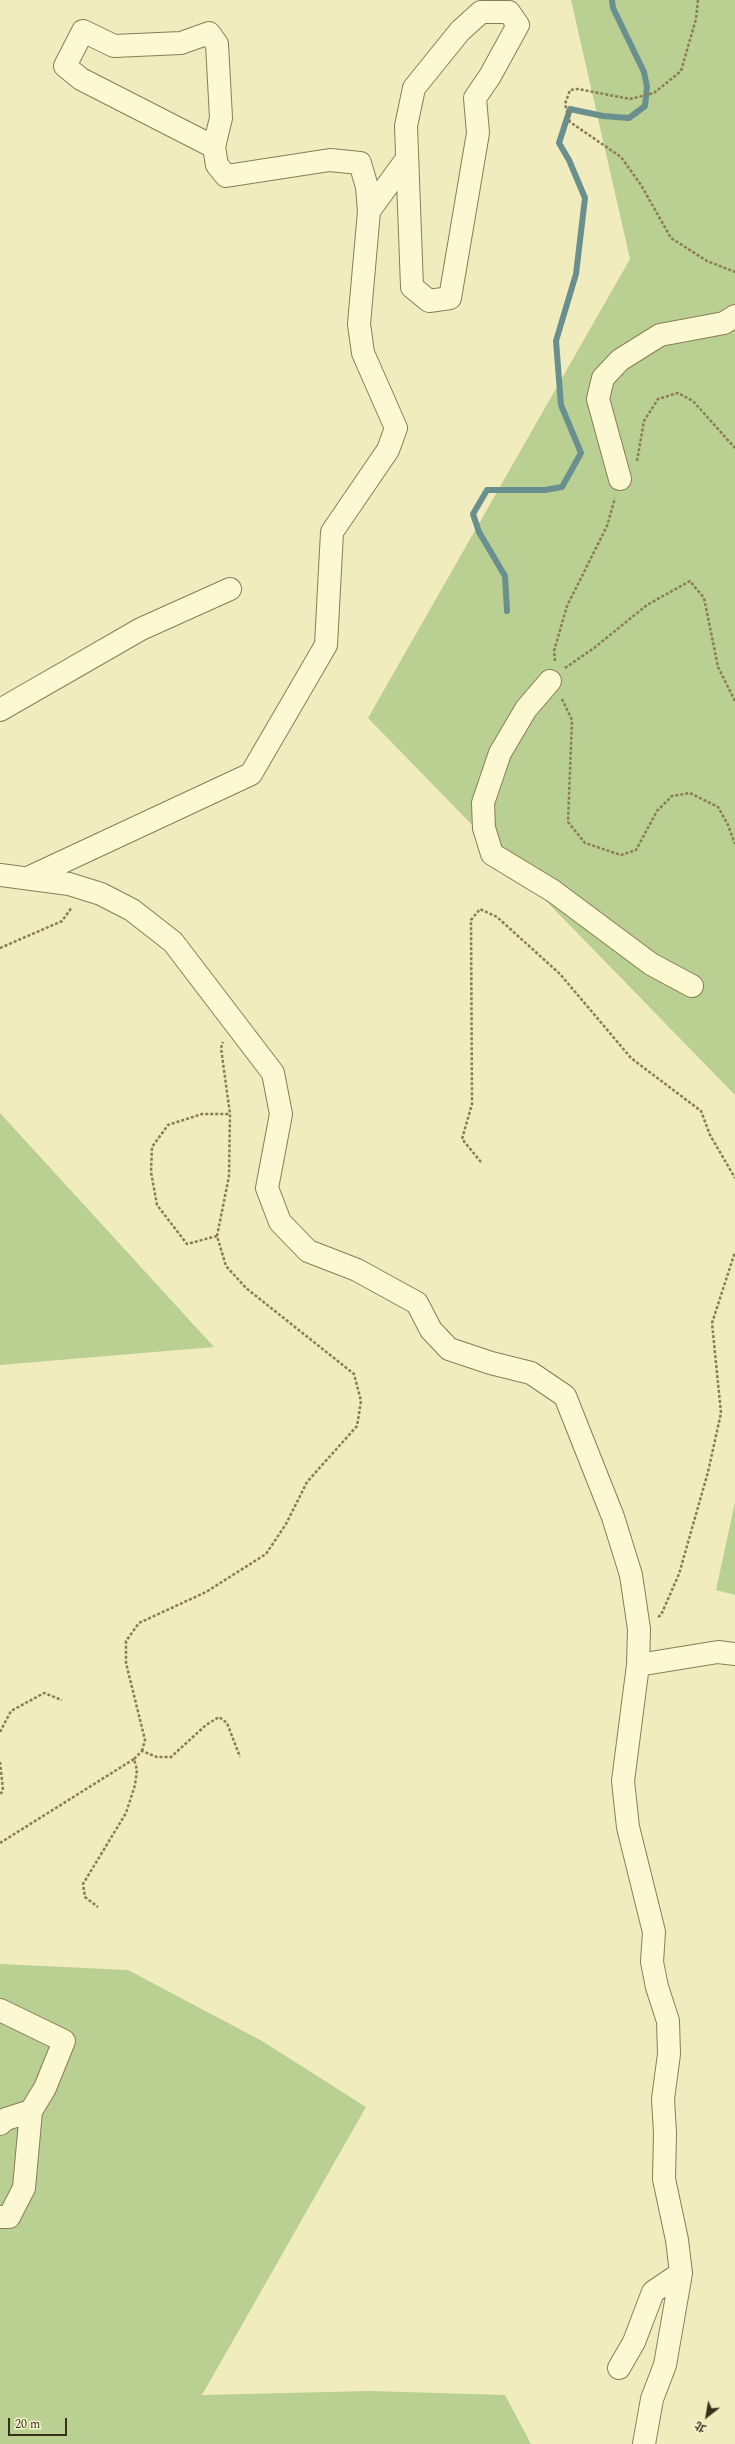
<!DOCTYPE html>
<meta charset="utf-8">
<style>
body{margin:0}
#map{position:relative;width:735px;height:2444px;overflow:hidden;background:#f0ecbe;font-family:Spectral,"Noto Sans TC",serif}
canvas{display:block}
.north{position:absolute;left:687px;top:2396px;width:40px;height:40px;-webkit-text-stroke:3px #f7f4ce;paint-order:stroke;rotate:211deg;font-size:11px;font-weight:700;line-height:16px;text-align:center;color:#38301b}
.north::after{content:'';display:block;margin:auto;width:14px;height:18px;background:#38301b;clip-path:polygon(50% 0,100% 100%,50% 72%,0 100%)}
.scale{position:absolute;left:8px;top:2418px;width:59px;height:18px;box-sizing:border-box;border:2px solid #38301b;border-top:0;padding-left:5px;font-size:12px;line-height:14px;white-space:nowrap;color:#38301b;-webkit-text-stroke:3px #f7f4ce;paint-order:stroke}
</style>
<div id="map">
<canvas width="735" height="2444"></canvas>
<div class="north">北</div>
<div class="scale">20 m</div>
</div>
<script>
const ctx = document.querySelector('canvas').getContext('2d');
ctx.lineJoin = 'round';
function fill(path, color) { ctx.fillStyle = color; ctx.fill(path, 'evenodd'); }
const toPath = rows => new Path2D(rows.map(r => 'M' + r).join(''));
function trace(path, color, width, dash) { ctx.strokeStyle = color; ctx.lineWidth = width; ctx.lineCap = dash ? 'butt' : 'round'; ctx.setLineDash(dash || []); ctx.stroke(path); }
fill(toPath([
 [571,0,735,0,735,1095,368,718,630,259],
 [0,1113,214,1347,0,1365],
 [735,1502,735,1595,716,1590],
 [0,1964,128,1970,262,2041,366,2107,202,2395,370,2391,505,2395,531,2444,0,2444]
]), '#bacf92');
trace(toPath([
 [507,611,505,576,479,532,473,514,487,490,545,490,562,487,581,453,561,405,556,341,576,274,585,198,569,160,559,143,570,109,603,116,629,118,645,106,647,87,644,72,613,8,612,0]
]), '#69908f', 6);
const minor = toPath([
 [481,12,509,12,518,25,490,76,475,98,478,133,450,298,429,301,412,287,406,126,414,88,460,31,481,12],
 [369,211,406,160],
 [620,479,598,399,603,378,620,360,660,335,724,323,735,316],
 [550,681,526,709,500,753,483,803,484,828,492,854,553,891,651,964,692,986],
 [0,710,141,629,230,589],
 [0,875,69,884,101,894,132,910,173,942,273,1073,281,1114,267,1188,280,1222,308,1251,357,1270,417,1303,431,1330,449,1349,491,1363,531,1373,565,1396,613,1517,631,1575,639,1629,638,1665,623,1781,628,1827,654,1932,652,1962,657,1987,668,2021,669,2054,663,2099,665,2133,664,2179,677,2240,681,2273,665,2365,652,2399,644,2444],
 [28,878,251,774,326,645,332,532,388,450,396,428,363,353,359,324,369,211,367,187,360,163,330,160,226,176,217,165,214,147,81,79,65,66,83,31,114,46,181,43,209,33,217,44,221,118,214,147],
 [638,1665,718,1652,735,1654],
 [0,2010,64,2041,45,2088,31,2111,6,2119,0,2124],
 [0,2217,9,2217,24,2188,31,2111],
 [619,2368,634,2342,653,2292,681,2273]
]);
trace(minor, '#8a7d56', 24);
trace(toPath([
 [698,0,696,19,681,71,654,93,630,99,578,89,570,90,565,104,570,122,621,157,641,185,671,238,707,261,735,272],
 [637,461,644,421,658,399,678,393,693,401,735,448],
 [555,661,554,651,567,606,607,526,615,498],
 [565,668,594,648,647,605,690,581,704,598,718,667,735,701],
 [562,699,572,720,568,822,585,843,621,855,636,850,657,811,672,796,690,793,718,807,728,825,735,844],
 [0,948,62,921,72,907],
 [481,1162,462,1139,472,1104,471,920,480,909,497,917,560,974,631,1058,701,1111,710,1135,735,1178],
 [217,1236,187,1244,157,1205,151,1172,152,1147,168,1125,202,1114,230,1114],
 [658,1617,661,1615,679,1574,708,1472,721,1413,712,1323,735,1252],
 [0,1732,11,1711,44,1693,62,1700],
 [142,1751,145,1740,126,1663,126,1641,139,1623,206,1592,266,1554,286,1524,307,1482,357,1426,361,1401,354,1374,246,1288,226,1266,217,1236,229,1176,230,1114,221,1048,223,1042],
 [134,1759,142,1751,157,1757,171,1757,206,1725,219,1717,227,1723,240,1757],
 [0,1762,3,1790,0,1795],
 [0,1843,134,1759,137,1770,135,1785,126,1813,83,1884,85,1897,98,1907]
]), '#8a7d56', 2.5, [3, 2]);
trace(minor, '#fbf8d2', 22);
</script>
